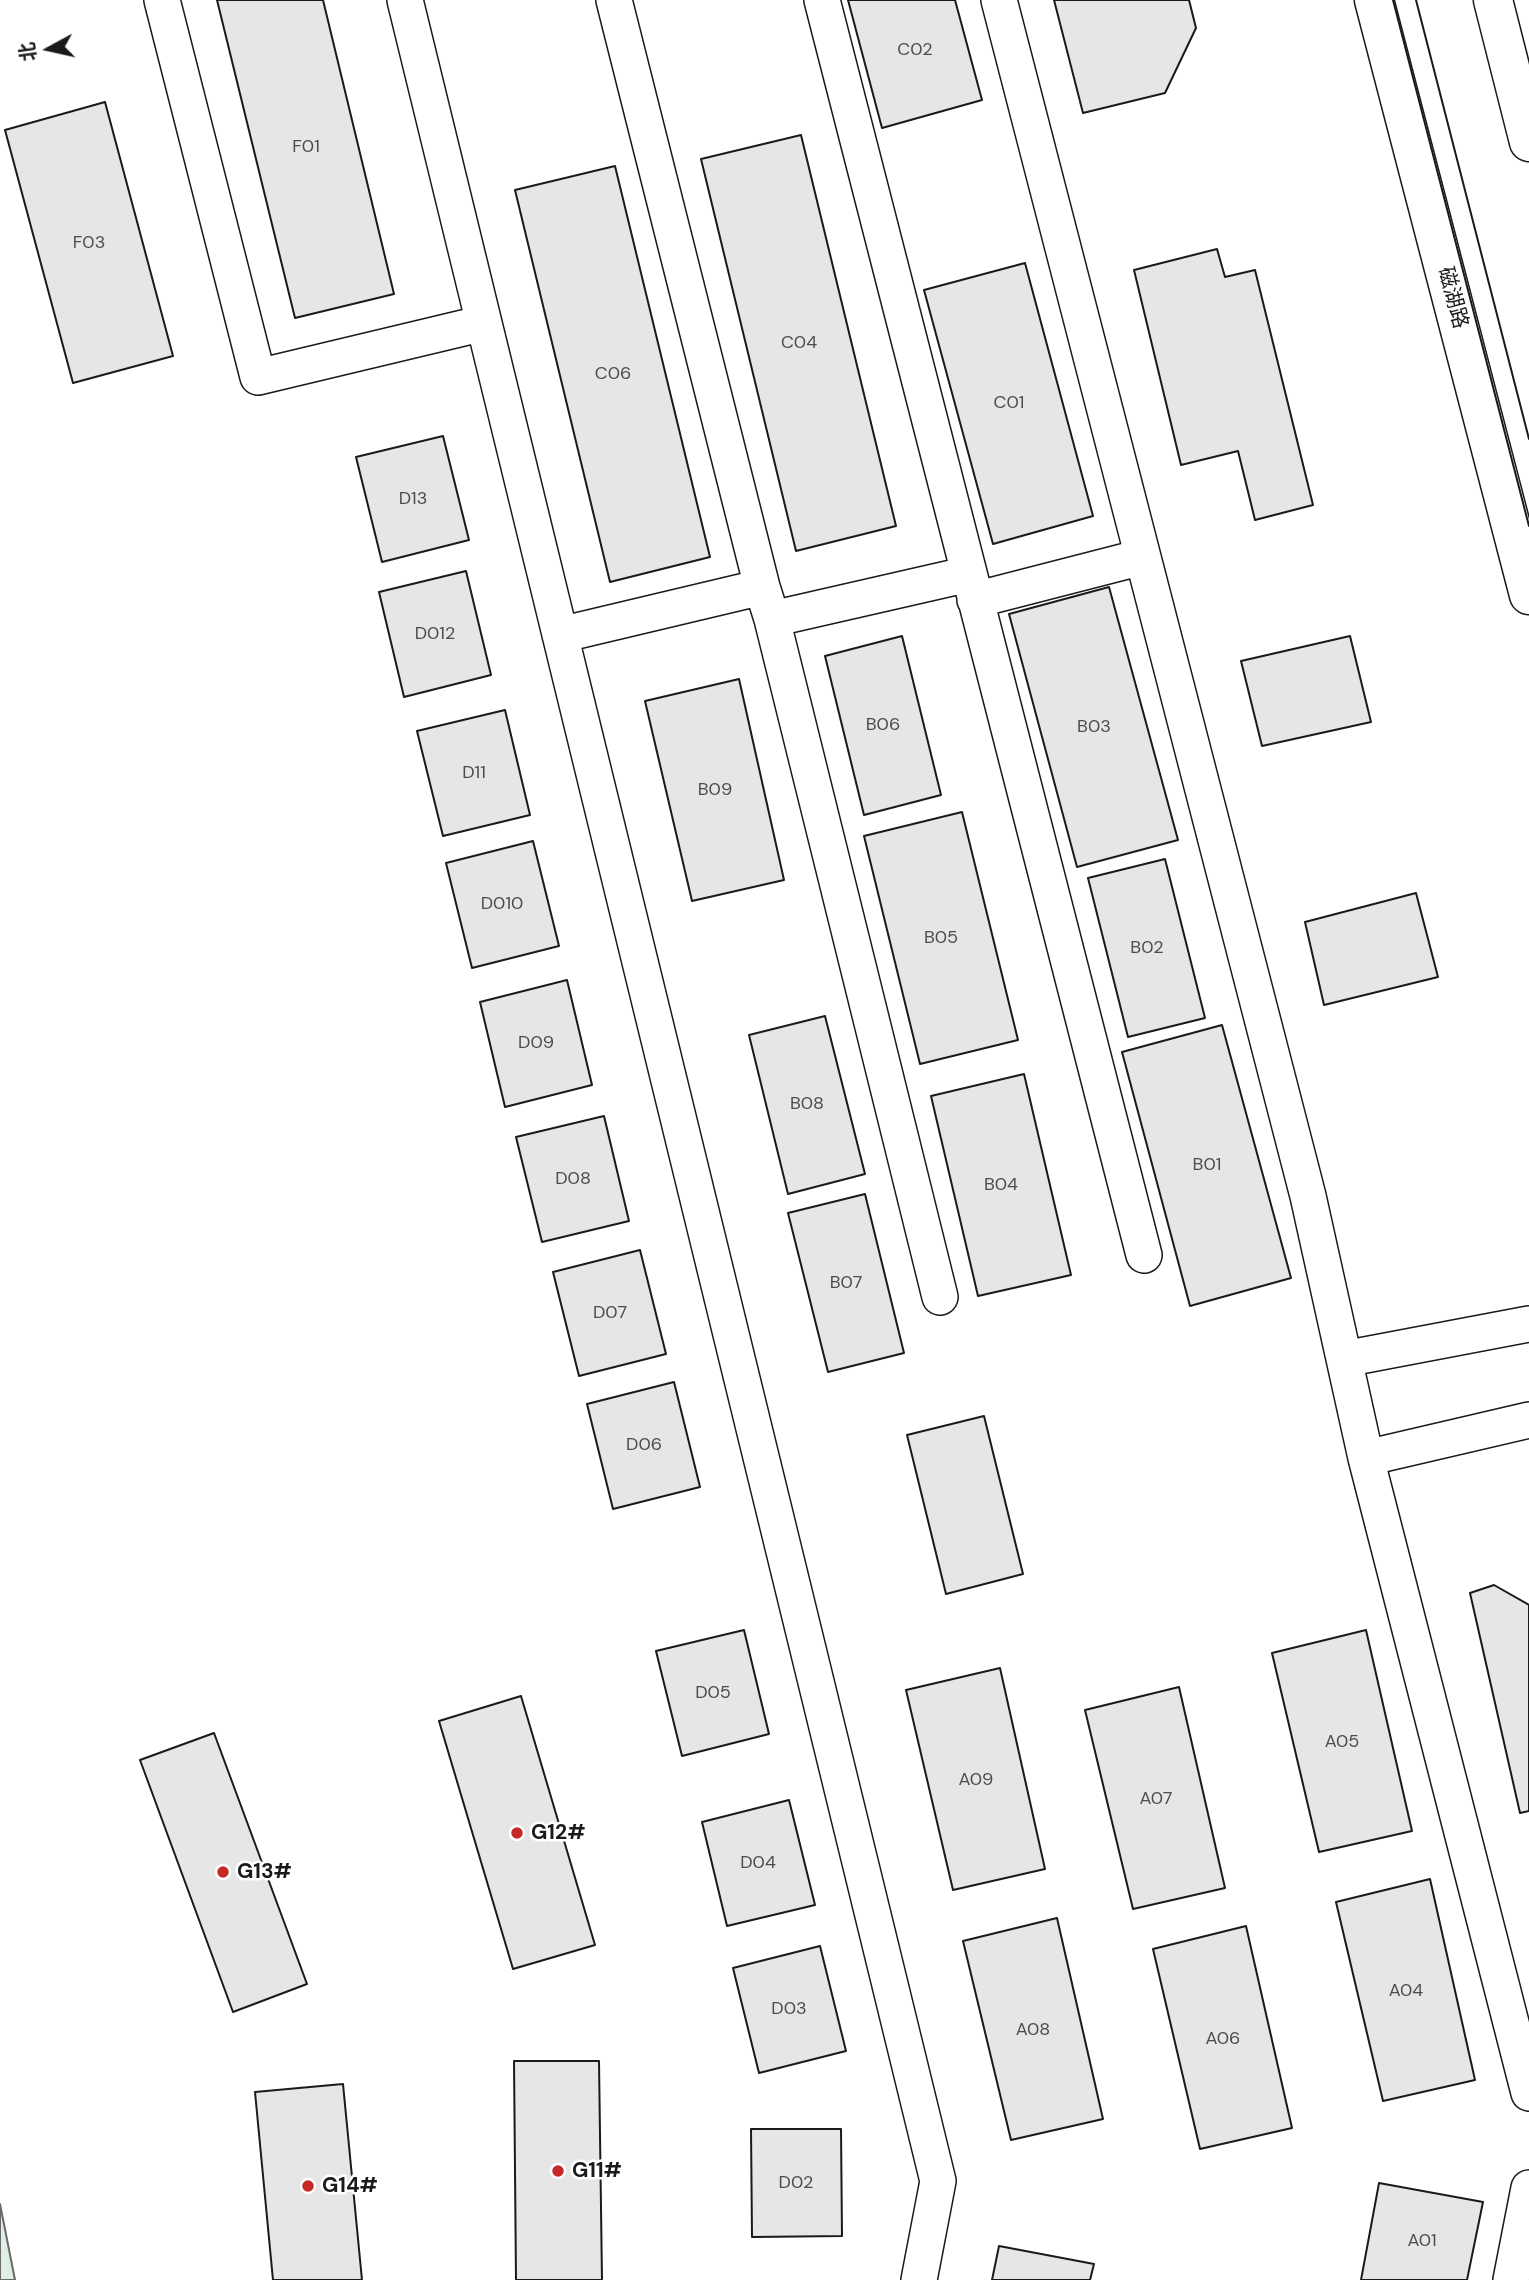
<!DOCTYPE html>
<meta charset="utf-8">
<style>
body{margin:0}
#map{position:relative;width:1529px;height:2280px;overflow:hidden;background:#fff;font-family:"DM Sans","Noto Sans SC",sans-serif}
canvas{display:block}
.north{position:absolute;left:14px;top:14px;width:70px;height:70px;-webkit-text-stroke:5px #fff;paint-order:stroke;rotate:262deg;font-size:19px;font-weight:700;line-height:28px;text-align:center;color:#1a1a1a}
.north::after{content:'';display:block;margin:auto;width:24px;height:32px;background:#1a1a1a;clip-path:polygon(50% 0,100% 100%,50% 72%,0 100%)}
</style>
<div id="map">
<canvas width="1529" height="2280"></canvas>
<div class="north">北</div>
</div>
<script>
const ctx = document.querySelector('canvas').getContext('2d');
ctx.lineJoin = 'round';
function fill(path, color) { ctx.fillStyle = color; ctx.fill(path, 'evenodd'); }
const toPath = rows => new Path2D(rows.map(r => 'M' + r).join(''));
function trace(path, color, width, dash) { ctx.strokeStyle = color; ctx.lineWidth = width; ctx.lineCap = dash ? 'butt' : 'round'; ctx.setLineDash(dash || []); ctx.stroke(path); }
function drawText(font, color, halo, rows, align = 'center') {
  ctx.font = font + ' "DM Sans","Noto Sans SC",sans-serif'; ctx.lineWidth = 5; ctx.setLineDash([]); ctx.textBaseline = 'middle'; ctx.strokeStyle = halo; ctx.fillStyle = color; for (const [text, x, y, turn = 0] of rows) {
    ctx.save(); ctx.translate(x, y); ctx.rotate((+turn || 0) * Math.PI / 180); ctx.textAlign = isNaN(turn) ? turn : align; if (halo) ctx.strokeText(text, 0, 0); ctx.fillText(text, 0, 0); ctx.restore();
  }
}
const green = toPath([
 [0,2204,15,2280,0,2280,0,2204]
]);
fill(green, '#e0efe3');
trace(green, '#6a6a6a', 2);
const building = toPath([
 [217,0,323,0,394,294,295,318,217,0],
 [848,0,955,0,982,100,882,128,848,0],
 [1054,0,1189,0,1196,28,1165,93,1083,113,1054,0],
 [105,102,173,356,73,383,5,130,105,102],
 [801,135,896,526,796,551,701,159,801,135],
 [615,166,710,557,610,582,515,190,615,166],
 [1217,249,1225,277,1255,270,1313,505,1255,520,1238,451,1181,465,1134,270,1217,249],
 [1025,263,1093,516,993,544,924,290,1025,263],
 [443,436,469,540,382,562,356,457,443,436],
 [466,571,491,675,404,697,379,592,466,571],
 [1109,587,1178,840,1077,867,1009,614,1109,587],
 [902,636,941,795,864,815,825,656,902,636],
 [1350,636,1371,722,1262,746,1241,661,1350,636],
 [739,679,784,880,692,901,645,701,739,679],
 [505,710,530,815,443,836,417,731,505,710],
 [962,812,1018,1040,920,1064,864,836,962,812],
 [533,841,559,946,472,968,446,863,533,841],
 [1165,859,1205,1018,1128,1037,1088,878,1165,859],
 [1416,893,1438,977,1324,1005,1305,922,1416,893],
 [567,980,592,1085,505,1107,480,1002,567,980],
 [825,1016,865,1174,788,1194,749,1035,825,1016],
 [1222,1025,1291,1278,1190,1306,1122,1052,1222,1025],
 [1024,1074,1071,1275,978,1296,931,1096,1024,1074],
 [604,1116,629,1221,542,1242,516,1137,604,1116],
 [865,1194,904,1353,828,1372,788,1213,865,1194],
 [640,1250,666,1354,579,1376,553,1272,640,1250],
 [674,1382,700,1487,613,1509,587,1404,674,1382],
 [984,1416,1023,1574,946,1594,907,1435,984,1416],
 [1494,1585,1529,1605,1529,1811,1520,1813,1470,1593,1494,1585],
 [744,1630,769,1734,682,1756,656,1651,744,1630],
 [1366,1630,1412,1831,1319,1852,1272,1653,1366,1630],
 [1000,1668,1045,1869,953,1890,906,1690,1000,1668],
 [1179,1687,1225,1888,1133,1909,1085,1710,1179,1687],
 [521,1696,595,1945,513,1969,439,1721,521,1696],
 [214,1733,307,1984,233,2012,140,1760,214,1733],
 [789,1800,815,1905,727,1926,702,1822,789,1800],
 [1430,1879,1475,2080,1383,2101,1336,1902,1430,1879],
 [1057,1918,1103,2119,1011,2140,963,1941,1057,1918],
 [1246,1926,1292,2128,1200,2149,1153,1949,1246,1926],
 [820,1946,846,2051,759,2073,733,1968,820,1946],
 [514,2061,599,2061,602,2280,516,2280,514,2061],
 [343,2084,362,2280,273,2280,255,2092,343,2084],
 [751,2129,841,2129,842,2236,752,2237,751,2129],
 [1379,2183,1483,2202,1467,2280,1361,2280,1379,2183],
 [999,2246,1094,2264,1090,2280,992,2280,999,2246]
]);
fill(building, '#e6e6e6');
trace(building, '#1a1a1a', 2);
const street = toPath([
 [162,0,258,377,484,323],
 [405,0,938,2181,919,2280],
 [614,0,762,587,772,619,940,1297],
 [822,0,1144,1255],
 [999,0,1308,1196,1366,1458,1529,2093],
 [975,600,1142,557],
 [772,619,969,574],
 [560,635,762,587],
 [1344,1359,1529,1324],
 [1366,1458,1529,1420],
 [1511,2280,1529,2188]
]);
const primary = toPath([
 [1374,0,1529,595],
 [1493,0,1529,142]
]);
trace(street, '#1a1a1a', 38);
trace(primary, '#1a1a1a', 41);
trace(street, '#fff', 35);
trace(primary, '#fff', 38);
trace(toPath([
 [1393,0,1529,526],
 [1416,0,1529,439]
]), '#1a1a1a', 2);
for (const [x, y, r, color] of [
 [517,1833,7,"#c62828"],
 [223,1872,7,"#c62828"],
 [558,2171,7,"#c62828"],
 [308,2186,7,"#c62828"]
]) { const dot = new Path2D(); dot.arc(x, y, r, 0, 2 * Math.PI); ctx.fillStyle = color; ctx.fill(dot); trace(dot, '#fff', 2.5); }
drawText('18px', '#4d4d4d', null, [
 ["C02",915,50],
 ["F01",306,147],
 ["F03",89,243],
 ["C04",799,343],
 ["C06",613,374],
 ["C01",1009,403],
 ["D13",413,499],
 ["D012",435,634],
 ["B06",883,725],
 ["B03",1094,727],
 ["D11",474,773],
 ["B09",715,790],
 ["D010",502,904],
 ["B05",941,938],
 ["B02",1147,948],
 ["D09",536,1043],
 ["B08",807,1104],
 ["B01",1207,1165],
 ["D08",573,1179],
 ["B04",1001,1185],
 ["B07",846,1283],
 ["D07",610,1313],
 ["D06",644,1445],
 ["D05",713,1693],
 ["A05",1342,1742],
 ["A09",976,1780],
 ["A07",1156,1799],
 ["D04",758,1863],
 ["A04",1406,1991],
 ["D03",789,2009],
 ["A08",1033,2030],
 ["A06",1223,2039],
 ["D02",796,2183],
 ["A01",1422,2241]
]);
drawText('21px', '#1a1a1a', '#fff', [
 ["磁湖路",1452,298,75]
]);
drawText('bold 21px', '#1a1a1a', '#fff', [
 ["G12#",531,1833],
 ["G13#",237,1872],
 ["G11#",572,2171],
 ["G14#",322,2186]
], 'left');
</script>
